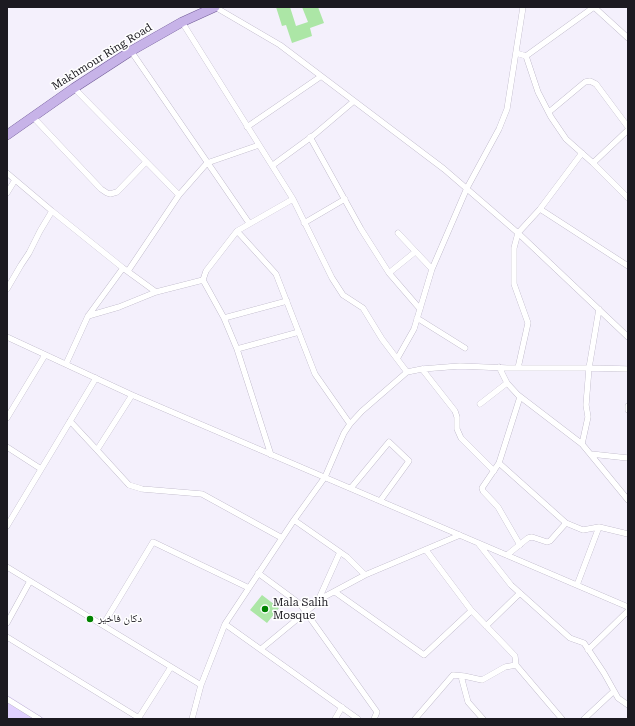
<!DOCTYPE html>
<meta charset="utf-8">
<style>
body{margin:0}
#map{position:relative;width:635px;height:726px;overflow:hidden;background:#f4f0fc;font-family:"Roboto Serif",serif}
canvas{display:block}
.frame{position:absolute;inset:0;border:8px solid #1c1a21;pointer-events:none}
</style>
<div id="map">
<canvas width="635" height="726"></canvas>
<div class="frame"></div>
</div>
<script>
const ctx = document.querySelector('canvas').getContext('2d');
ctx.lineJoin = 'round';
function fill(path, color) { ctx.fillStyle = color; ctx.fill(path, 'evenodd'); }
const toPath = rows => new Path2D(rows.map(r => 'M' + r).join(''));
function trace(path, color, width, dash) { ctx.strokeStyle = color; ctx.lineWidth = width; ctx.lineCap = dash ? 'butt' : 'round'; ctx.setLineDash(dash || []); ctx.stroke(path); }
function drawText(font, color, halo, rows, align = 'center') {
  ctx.font = font + ' "Roboto Serif","Noto Naskh Arabic",serif'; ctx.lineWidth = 3; ctx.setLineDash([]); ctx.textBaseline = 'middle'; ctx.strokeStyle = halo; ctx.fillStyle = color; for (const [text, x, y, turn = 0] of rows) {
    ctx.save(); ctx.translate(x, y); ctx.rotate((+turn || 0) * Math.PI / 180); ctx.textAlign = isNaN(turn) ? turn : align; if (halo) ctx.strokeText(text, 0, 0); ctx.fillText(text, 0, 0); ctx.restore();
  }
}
fill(toPath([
 [7,695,45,719,7,719]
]), '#e1d1ff');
fill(toPath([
 [276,7,290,7,296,26,308,22,302,7,318,7,324,23,310,28,312,36,292,43,286,25,282,26],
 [262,595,279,608,267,623,250,610]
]), '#ace6a6');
const street = toPath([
 [215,7,280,45,444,169,518,233,628,337],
 [594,7,628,38],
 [182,22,293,199,332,278,343,295,363,308,382,339,407,372],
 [131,51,249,223],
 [516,53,526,56,538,92,551,117,566,139,593,163,628,198],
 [526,56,594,7],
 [74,88,179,195],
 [549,112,585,82,590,81,596,84,628,127],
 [33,117,101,189,107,193,110,194,117,192,146,162],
 [247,127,320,77],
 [310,137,361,229,389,273,420,309],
 [593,163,628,130],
 [273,165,314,135,354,101],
 [7,173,52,211,123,268,156,292],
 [7,193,15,180],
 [540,209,628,266],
 [304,223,345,199],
 [237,231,276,274,315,374,350,424],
 [398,233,432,269],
 [128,271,179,195,207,163,259,145],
 [389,273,415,252],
 [7,289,21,265,29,253,40,231,52,211],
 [88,316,119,307,156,292,203,280],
 [224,318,287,301],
 [417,318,465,348],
 [7,337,132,395,628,607],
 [237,349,299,332],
 [397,359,414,329,432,269,467,188,499,129,507,109,523,7],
 [66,364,88,316,123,268],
 [499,367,507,383,518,395,582,444,628,500],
 [518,368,528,323,514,284,514,248,518,233,540,209,582,153],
 [422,369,455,411,457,417,457,429,461,438,494,471],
 [132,395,97,450,129,485,142,489,202,494,282,538],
 [520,397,499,463,566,523],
 [480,404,507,383],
 [628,406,628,410],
 [7,418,45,355],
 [70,421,97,450],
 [582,444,588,417,586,405,589,368,599,309],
 [7,447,41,469],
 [591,454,628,458],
 [271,455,237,349,224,318,203,280,206,271,237,231,293,199],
 [499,463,482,488,483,491,498,507,520,545],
 [351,488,389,442,409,461,380,501],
 [294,520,347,557,365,575],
 [7,526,96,378],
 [478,543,511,585,570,638,584,643,604,673,618,698,628,705],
 [426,550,471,610,515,656,516,665,562,719],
 [507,555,528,538,532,537,547,542,550,541,566,523,583,530,599,527,628,534],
 [7,567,201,685],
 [258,573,300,604,377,712,374,719],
 [577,585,599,527],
 [335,592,424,655,471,611],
 [317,603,340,552],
 [7,623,30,581],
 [225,624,358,719],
 [103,625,153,542,249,588],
 [486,626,520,593],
 [7,637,139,718],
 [261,649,324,597,365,575,460,535],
 [588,650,628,611],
 [461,676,468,702,483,719],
 [7,699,39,719],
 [138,719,171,667],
 [192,719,201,685,225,624,294,520,325,477,344,433,350,424,362,411,407,372,422,369,460,366,507,368,589,368,628,369],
 [335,719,342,707],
 [415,719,453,675,464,676,482,680,505,667,516,665],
 [584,719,614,691]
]);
const primary = toPath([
 [7,135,74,88,131,51,182,22,215,7]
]);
trace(street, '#aea7bb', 6);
trace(primary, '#725c98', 10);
trace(street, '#fff', 5.5);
trace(primary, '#c7b3e8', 9);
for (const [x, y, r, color] of [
 [265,609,4,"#008200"],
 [90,619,4,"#008200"]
]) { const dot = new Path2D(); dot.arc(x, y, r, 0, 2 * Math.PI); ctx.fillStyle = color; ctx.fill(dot); trace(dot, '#fff', 1.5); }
drawText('11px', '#1c1a21', '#fff', [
 ["Makhmour Ring Road",102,57,-32]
]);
drawText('11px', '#1c1a21', '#fff', [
 ["Mala Salih",273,603],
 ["Mosque",273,616],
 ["دكان فاخیر",98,619]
], 'left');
</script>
